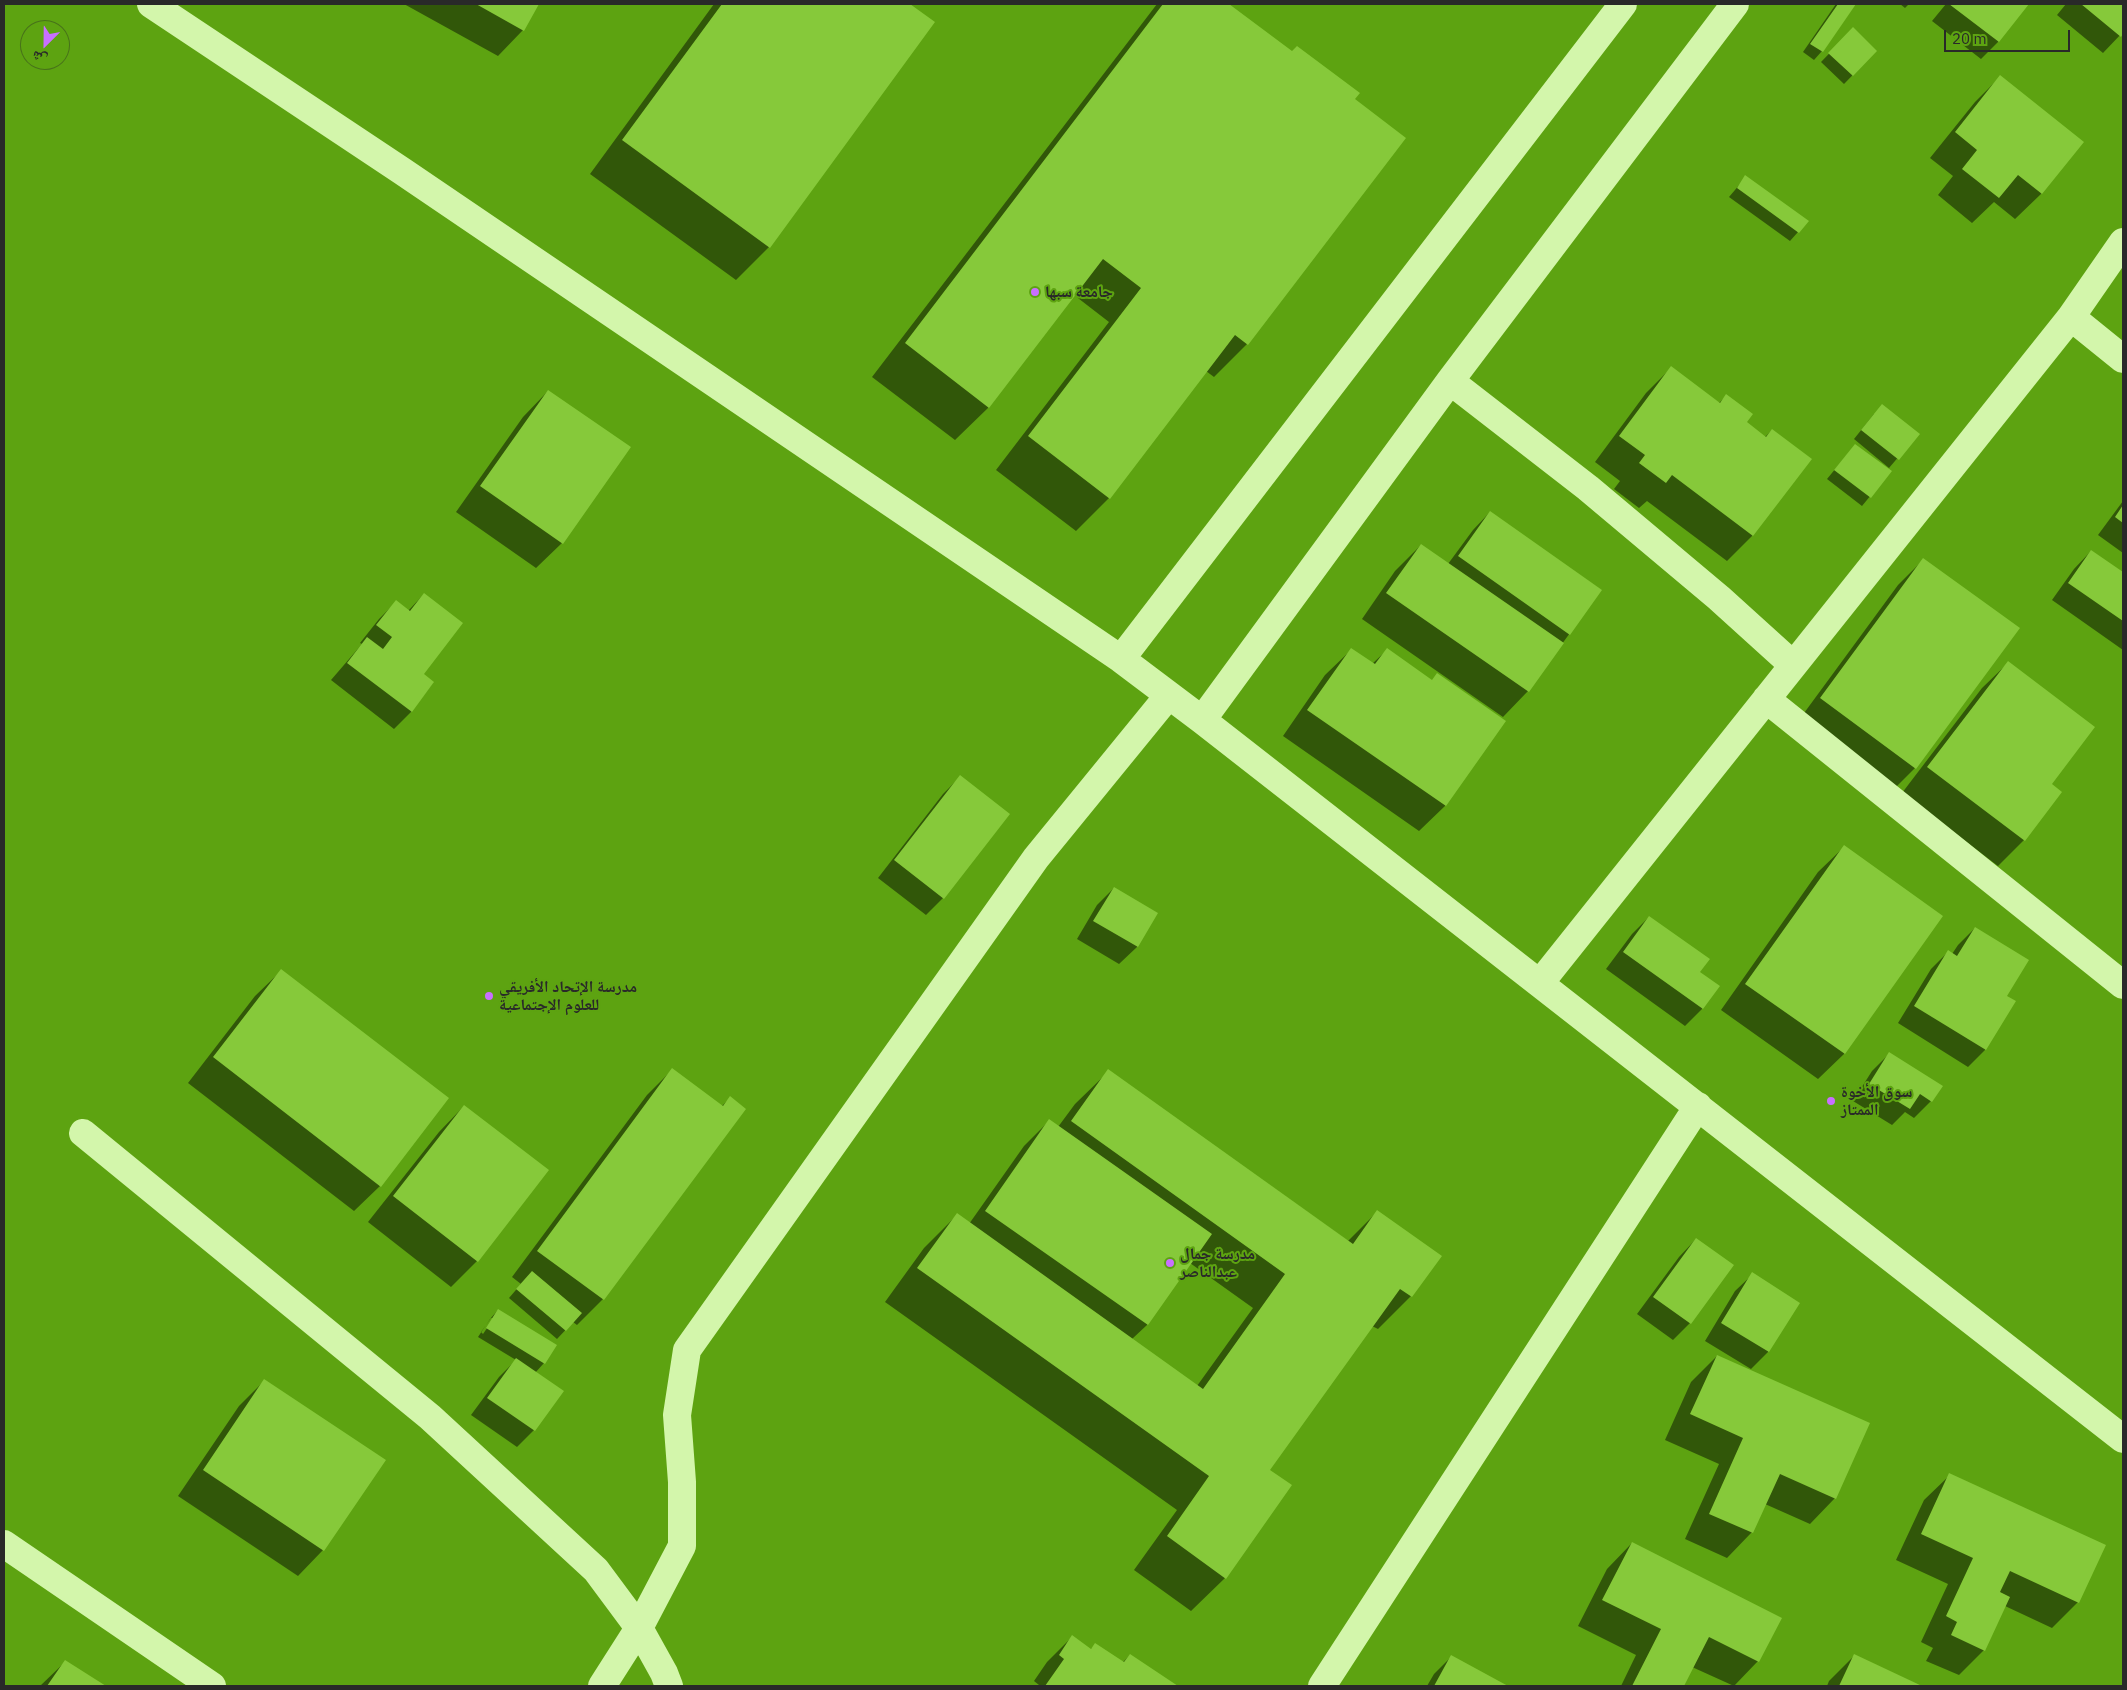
<!DOCTYPE html>
<meta charset="utf-8">
<style>
body{margin:0}
#map{position:relative;width:2127px;height:1690px;overflow:hidden;background:#5da311;font-family:"IBM Plex Sans","Noto Naskh Arabic",sans-serif}
canvas{display:block}
.frame{position:absolute;inset:0;border:5px solid #292929;pointer-events:none}
.north{position:absolute;left:20px;top:20px;width:50px;height:50px;box-sizing:border-box;background:#5da311;border:1px solid #48721b;border-radius:50%;rotate:203deg;font-size:14px;font-weight:700;line-height:20px;text-align:center;color:#292929}
.north::after{content:'';display:block;margin:auto;width:18px;height:22px;background:#c96fff;clip-path:polygon(50% 0,100% 100%,50% 72%,0 100%)}
.scale{position:absolute;left:1944px;top:30px;width:126px;height:22px;box-sizing:border-box;border:2px solid #292929;border-top:0;padding-left:6px;font-size:15px;line-height:18px;white-space:nowrap;color:#292929;-webkit-text-stroke:4px #5da311;paint-order:stroke}
</style>
<div id="map">
<canvas width="2127" height="1690"></canvas>
<div class="frame"></div>
<div class="north">ش</div>
<div class="scale">20 m</div>
</div>
<script>
const ctx = document.querySelector('canvas').getContext('2d');
ctx.lineJoin = 'round';
function fill(path, color) { ctx.fillStyle = color; ctx.fill(path, 'evenodd'); }
const toPath = rows => new Path2D(rows.map(r => 'M' + r).join(''));
function trace(path, color, width, dash) { ctx.strokeStyle = color; ctx.lineWidth = width; ctx.lineCap = dash ? 'butt' : 'round'; ctx.setLineDash(dash || []); ctx.stroke(path); }
function drawText(font, color, halo, rows, align = 'center') {
  ctx.font = font + ' "IBM Plex Sans","Noto Naskh Arabic",sans-serif'; ctx.lineWidth = 4; ctx.setLineDash([]); ctx.textBaseline = 'middle'; ctx.strokeStyle = halo; ctx.fillStyle = color; for (const [text, x, y, turn = 0] of rows) {
    ctx.save(); ctx.translate(x, y); ctx.rotate((+turn || 0) * Math.PI / 180); ctx.textAlign = isNaN(turn) ? turn : align; if (halo) ctx.strokeText(text, 0, 0); ctx.fillText(text, 0, 0); ctx.restore();
  }
}
fill(toPath([
 [404,4,538,4,523,30,498,56],
 [714,4,908,4,933,22,769,247,736,280,590,174],
 [1157,4,1227,4,1292,53,1247,344,1214,377,1206,371,1109,498,1076,531,996,470,1109,322,1074,295,989,407,955,440,872,377],
 [1836,4,1854,4,1822,51,1814,60,1803,52],
 [1900,4,1909,4,1905,8],
 [1946,4,2027,4,1998,42,1981,59,1932,21],
 [2066,4,2123,4,2123,32,2103,53,2057,15],
 [1853,29,1876,51,1844,84,1821,62],
 [2000,77,2082,142,2041,194,2015,219,1994,202,1972,223,1938,195,1953,176,1930,158,1975,102],
 [1746,177,1798,232,1790,241,1729,197],
 [1671,368,1719,403,1726,396,1745,422,1765,437,1772,430,1810,459,1752,536,1727,561,1647,501,1639,508,1614,489,1620,481,1595,462,1646,393],
 [548,391,562,543,536,568,456,512,523,417],
 [1874,414,1918,434,1889,468,1854,439],
 [1855,445,1890,472,1862,506,1827,479],
 [2123,501,2123,553,2098,535],
 [1490,512,1601,590,1528,691,1503,717,1362,619,1395,571,1421,545,1448,564,1473,530],
 [2091,551,2123,573,2123,650,2052,600,2074,569],
 [1924,559,1915,768,1890,793,1796,724,1898,585],
 [424,594,422,674,433,683,411,712,394,729,331,680,362,644,360,643,379,619,396,602,408,611],
 [1351,650,1372,664,1387,650,1431,681,1504,722,1445,806,1419,831,1283,736,1325,675],
 [2008,663,2050,784,2060,792,2024,840,1998,866,1902,793,1982,688],
 [960,777,943,898,926,915,878,878,943,794],
 [1844,847,1942,916,1844,1054,1818,1079,1721,1010,1818,872],
 [1114,888,1157,913,1137,947,1119,964,1077,939,1097,905],
 [1649,917,1698,972,1718,986,1702,1009,1685,1026,1606,969,1632,934],
 [1975,928,2005,996,1985,1050,1968,1067,1898,1023,1931,969,1948,952,1952,954,1958,945],
 [281,971,380,1186,354,1211,188,1083,255,996],
 [1889,1054,1931,1101,1914,1118,1905,1112,1892,1125,1853,1101,1872,1071],
 [672,1070,722,1106,730,1098,744,1109,603,1299,577,1325,573,1322,557,1339,509,1298,521,1284,512,1277,647,1095],
 [1109,1071,1348,1241,1377,1212,1411,1296,1378,1329,1372,1326,1269,1470,1225,1578,1191,1611,1134,1570,1177,1510,885,1302,924,1248,957,1215,969,1224,1024,1146,1049,1121,1058,1127,1075,1104],
 [1190,1263,1253,1308,1197,1386,1132,1339,1147,1325],
 [464,1106,547,1170,477,1261,451,1287,368,1222,439,1132],
 [1696,1239,1690,1323,1673,1340,1637,1314,1679,1257],
 [1753,1274,1799,1303,1768,1352,1751,1369,1705,1341,1735,1291],
 [498,1310,555,1345,544,1363,535,1373,534,1430,517,1447,471,1415,499,1377,516,1360,478,1337,490,1319],
 [491,1318,494,1318,483,1334,481,1332],
 [1717,1356,1835,1498,1810,1524,1765,1504,1752,1532,1727,1558,1685,1539,1719,1464,1665,1440,1691,1382],
 [264,1381,323,1550,298,1576,178,1496,239,1406],
 [1950,1475,2078,1602,2052,1628,2005,1606,1984,1650,1959,1675,1926,1661,1933,1648,1921,1642,1948,1584,1896,1560,1924,1500],
 [1632,1543,1758,1661,1734,1686,1692,1667,1683,1686,1621,1686,1636,1655,1578,1626,1607,1569],
 [1072,1637,1090,1650,1095,1645,1123,1662,1130,1655,1176,1686,1038,1686,1039,1685,1034,1681,1047,1662],
 [1854,1656,1919,1686,1827,1686,1829,1681],
 [1451,1657,1505,1686,1427,1686,1434,1674],
 [65,1662,104,1686,40,1686]
]), '#0007');
fill(toPath([
 [476,4,539,4,524,31],
 [722,4,910,4,935,22,770,248,622,140],
 [1163,4,1229,4,1292,51,1297,46,1360,93,1355,99,1406,138,1248,345,1235,335,1110,499,1028,436,1141,288,1103,259,989,408,905,343],
 [1838,4,1856,4,1823,52,1810,44],
 [1949,4,2029,4,1999,42],
 [2081,4,2123,4,2123,34,2121,37],
 [1853,27,1877,51,1853,76,1828,53],
 [2000,75,2084,142,2042,194,2018,175,1999,198,1962,169,1977,150,1955,132],
 [1745,175,1809,221,1799,233,1737,188],
 [1671,366,1720,403,1726,394,1753,414,1747,422,1766,437,1772,429,1812,459,1753,536,1672,475,1666,483,1639,463,1645,455,1619,436],
 [548,390,631,447,563,544,480,486],
 [1882,404,1920,434,1899,460,1861,430],
 [1855,444,1892,471,1871,498,1834,470],
 [2123,505,2123,523,2115,517],
 [1490,511,1602,590,1570,635,1458,556],
 [1421,544,1564,643,1529,692,1386,593],
 [2091,550,2123,572,2123,621,2068,583],
 [1923,558,2020,628,1916,769,1820,698],
 [424,593,463,623,424,674,434,682,412,712,347,663,367,637,383,649,392,637,376,625,396,600,410,611],
 [1351,648,1375,664,1387,648,1432,680,1437,673,1506,721,1446,806,1307,710],
 [2008,661,2095,727,2052,784,2062,792,2025,841,1927,767],
 [960,775,1010,814,944,899,894,860],
 [1844,845,1943,916,1845,1054,1745,984],
 [1114,887,1158,913,1138,947,1093,921],
 [1649,916,1710,959,1700,972,1720,986,1703,1009,1623,952],
 [1975,927,2029,960,2007,996,2016,1001,1986,1050,1914,1006,1948,950,1957,956],
 [281,969,449,1098,381,1187,213,1057],
 [1889,1052,1943,1086,1932,1102,1920,1094,1910,1109,1869,1084],
 [672,1068,723,1106,730,1096,746,1109,604,1300,537,1251],
 [1108,1069,1353,1244,1377,1210,1442,1256,1412,1297,1400,1289,1270,1470,1292,1485,1226,1579,1167,1536,1209,1476,917,1268,957,1213,1203,1389,1285,1274,1071,1121],
 [464,1105,549,1170,478,1262,393,1196],
 [1049,1119,1212,1234,1148,1325,985,1211],
 [1696,1238,1734,1265,1691,1324,1653,1297],
 [532,1271,582,1313,566,1331,516,1289],
 [1752,1272,1800,1303,1769,1352,1721,1323],
 [498,1309,557,1345,545,1364,486,1328],
 [1717,1355,1870,1423,1836,1499,1780,1474,1753,1533,1709,1514,1743,1438,1690,1414],
 [516,1358,564,1391,535,1431,487,1398],
 [264,1379,386,1460,324,1551,203,1470],
 [1949,1473,2106,1545,2079,1603,2010,1571,2000,1592,2010,1597,1985,1651,1951,1635,1957,1622,1946,1616,1973,1558,1921,1534],
 [1632,1542,1782,1618,1759,1662,1709,1637,1684,1686,1632,1686,1661,1629,1602,1600],
 [1072,1635,1091,1649,1095,1643,1124,1662,1130,1654,1178,1686,1045,1686,1064,1659,1059,1655],
 [1854,1654,1922,1686,1839,1686],
 [1451,1655,1508,1686,1434,1686],
 [65,1660,106,1686,47,1686]
]), '#86c93a');
trace(toPath([
 [151,4,402,171,1121,659,1202,720,2123,1439],
 [2123,242,2071,317,2123,359],
 [1450,381,1588,488,1719,598,1793,665],
 [1121,659,1623,4],
 [1766,699,2123,985],
 [1202,720,1450,381,1735,4],
 [1540,983,2071,317],
 [83,1133,430,1417,596,1570,639,1628,664,1673,669,1686],
 [4,1544,212,1686],
 [602,1686,639,1628,682,1546,682,1482,677,1415,687,1350,1036,858,1169,695],
 [1322,1686,1698,1106]
]), '#d3f6ab', 28);
for (const [x, y, r, color] of [
 [1035,292,5,"#c96fff"],
 [489,996,5,"#c96fff"],
 [1831,1101,5,"#c96fff"],
 [1170,1263,5,"#c96fff"]
]) { const dot = new Path2D(); dot.arc(x, y, r, 0, 2 * Math.PI); ctx.fillStyle = color; ctx.fill(dot); trace(dot, '#5da311', 2); }
drawText('bold 16px', '#292929', '#5da311', [
 ["جامعة سبها",1045,292],
 ["مدرسة الإتحاد الأفريقي",499,987],
 ["للعلوم الإجتماعية",499,1005],
 ["سوق الأخوة",1841,1092],
 ["الممتاز",1841,1110],
 ["مدرسة جمال",1180,1254],
 ["عبدالناصر",1180,1272]
], 'left');
</script>
